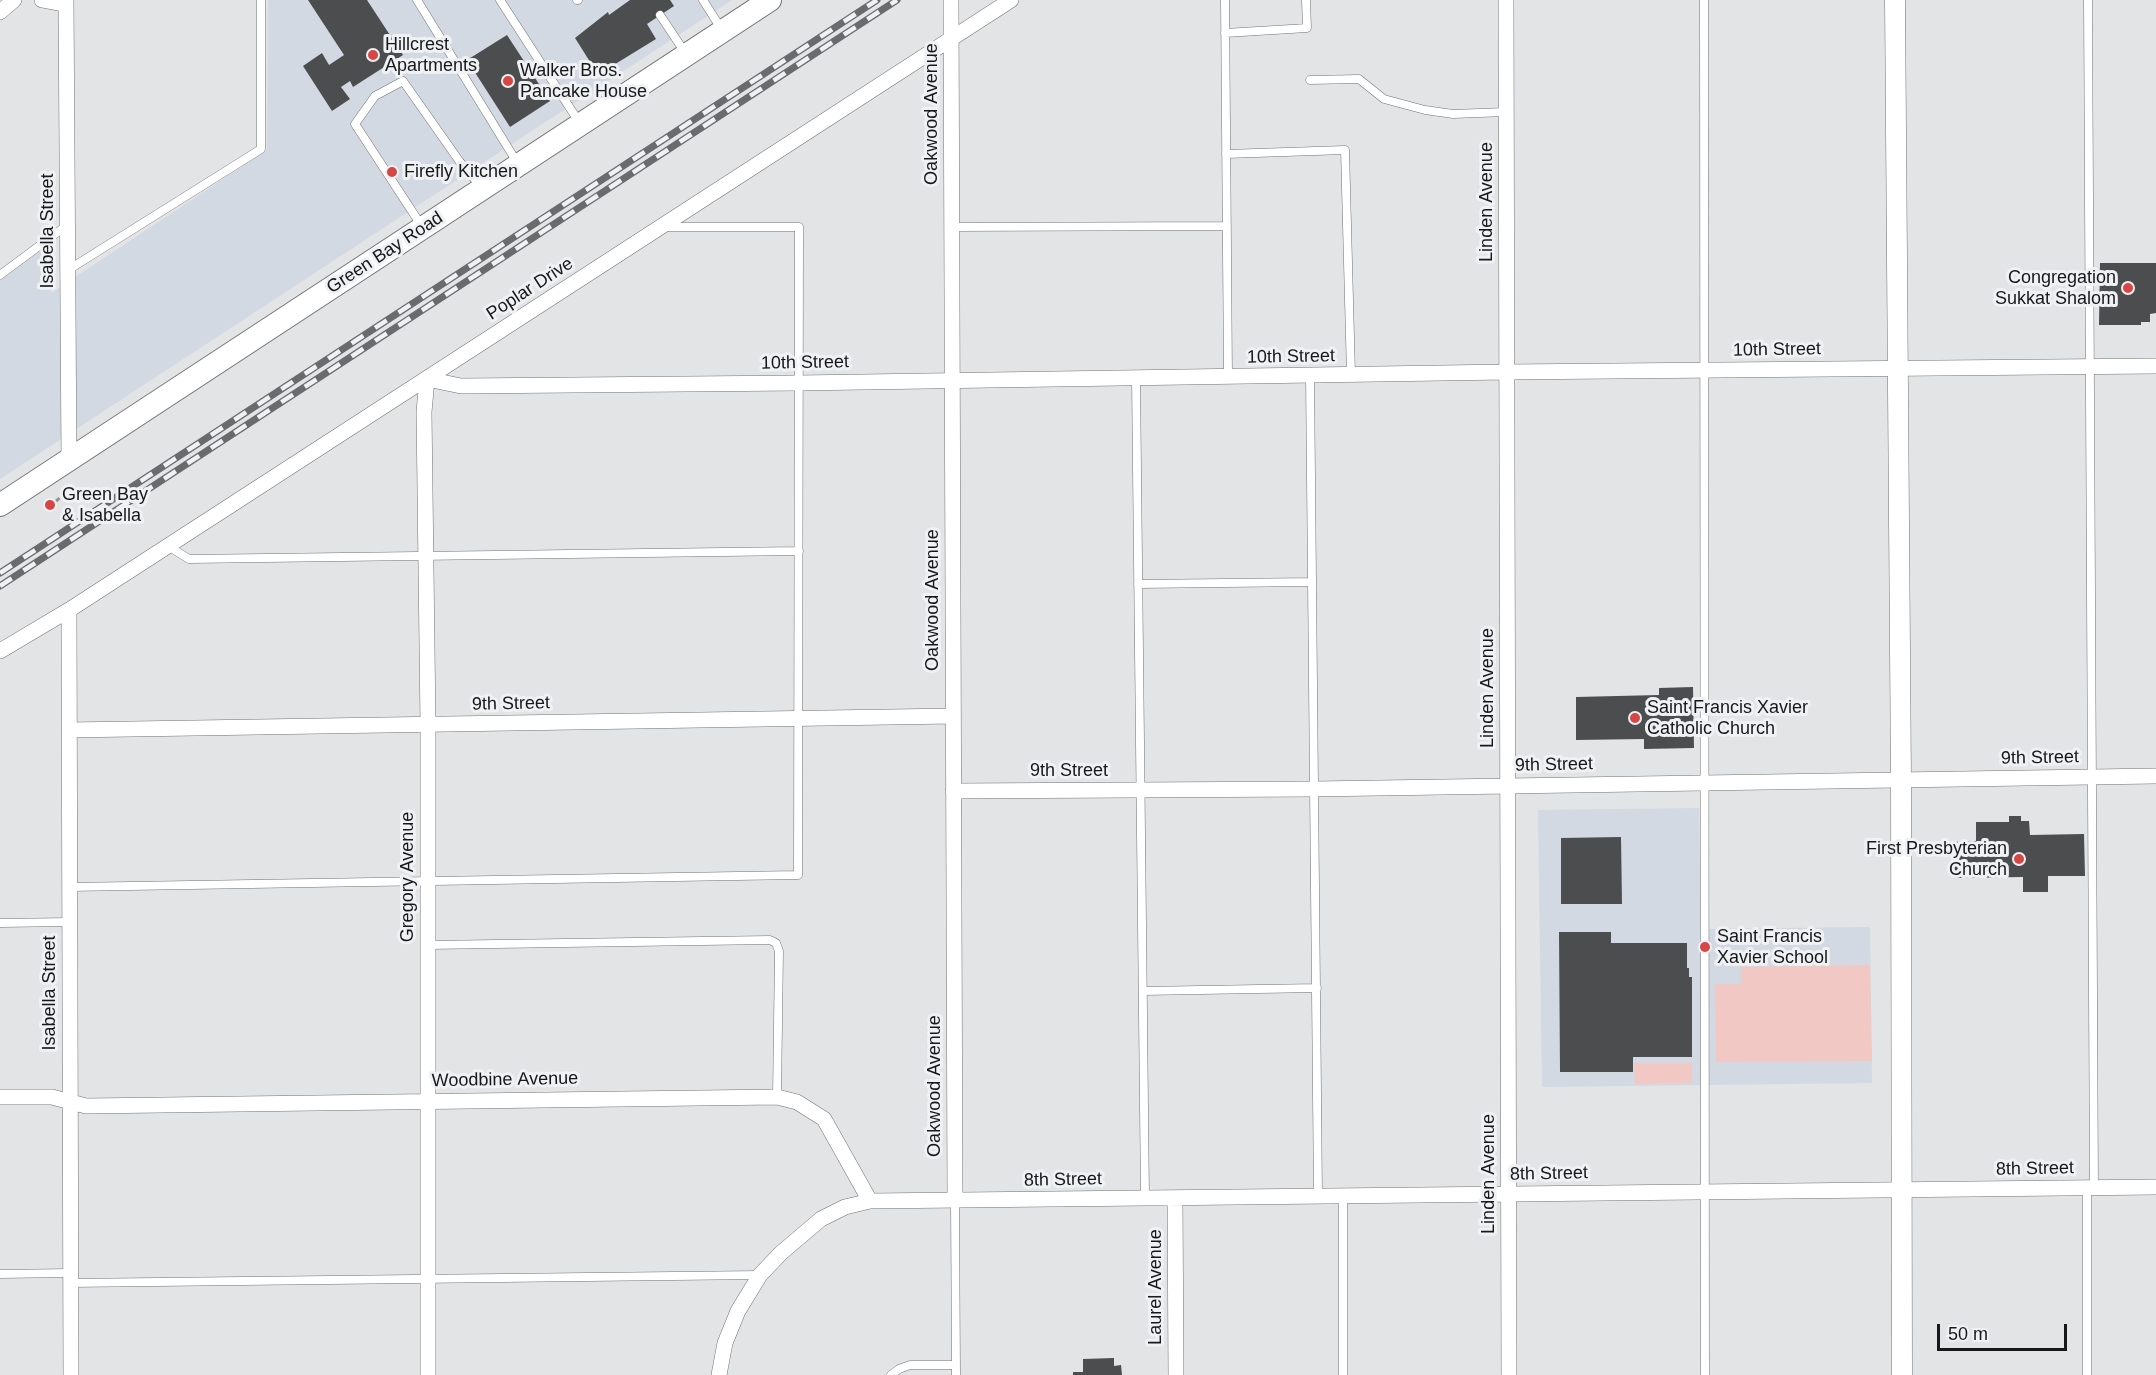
<!DOCTYPE html>
<style>
body{margin:0}
#map{position:relative;width:2156px;height:1375px;overflow:hidden;background:#e2e4e6;font-family:Helvetica,sans-serif}
canvas{display:block}
.scale{position:absolute;left:1937px;top:1324px;width:130px;height:27px;box-sizing:border-box;border:3px solid #171819;border-top:0;padding-left:8px;font-size:18px;line-height:21px;white-space:nowrap;color:#171819;-webkit-text-stroke:4px #eff1f4;paint-order:stroke}
</style>
<div id="map">
<canvas width="2156" height="1375"></canvas>
<div class="scale">50 m</div>
</div>
<script>
const ctx = document.querySelector('canvas').getContext('2d');
ctx.lineJoin = 'round';
function fill(path, color) { ctx.fillStyle = color; ctx.fill(path, 'evenodd'); }
const toPath = rows => new Path2D(rows.map(r => 'M' + r).join(''));
function trace(path, color, width, dash) { ctx.strokeStyle = color; ctx.lineWidth = width; ctx.lineCap = dash ? 'butt' : 'round'; ctx.setLineDash(dash || []); ctx.stroke(path); }
function drawText(font, color, halo, rows, align = 'center') {
  ctx.font = font + ' Helvetica,sans-serif'; ctx.lineWidth = 6; ctx.setLineDash([]); ctx.textBaseline = 'middle'; ctx.strokeStyle = halo; ctx.fillStyle = color; for (const [text, x, y, turn = 0] of rows) {
    ctx.save(); ctx.translate(x, y); ctx.rotate((+turn || 0) * Math.PI / 180); ctx.textAlign = isNaN(turn) ? turn : align; if (halo) ctx.strokeText(text, 0, 0); ctx.fillText(text, 0, 0); ctx.restore();
  }
}
fill(toPath([
 [268,0,732,0,0,479,0,273,50,235,51,293,267,150],
 [1699,808,1701,929,1870,927,1872,1083,1542,1087,1538,810]
]), '#d3d9e2');
fill(toPath([
 [1870,965,1872,1061,1716,1062,1715,984,1741,984,1741,967],
 [1634,1063,1692,1063,1692,1083,1635,1084]
]), '#f2c8c4');
fill(toPath([
 [308,0,367,0,403,55,353,87,350,81,341,87,350,99,332,111,303,66,322,53,329,65,344,55],
 [630,0,670,0,674,6,647,24,656,39,612,66,613,67,599,76,575,38,608,12,609,15],
 [507,35,550,101,510,127,467,60],
 [2100,263,2156,263,2156,313,2150,314,2150,322,2141,322,2141,325,2099,325],
 [1693,687,1694,748,1644,749,1644,739,1576,740,1576,697,1659,695,1659,688],
 [2009,816,2021,816,2021,821,2029,821,2030,835,2084,834,2085,876,2048,876,2048,892,2023,892,2023,877,1954,878,1954,842,1976,841,1976,822,2009,822],
 [1621,837,1622,904,1561,904,1561,838],
 [1559,932,1611,932,1611,943,1687,943,1687,968,1689,968,1689,977,1692,977,1692,1057,1633,1057,1633,1072,1560,1072],
 [1114,1358,1114,1366,1121,1365,1122,1375,1073,1375,1073,1372,1083,1372,1083,1359]
]), '#4c4d4f');
const service = toPath([
 [417,0,518,164],
 [500,0,579,122],
 [577,0,578,0],
 [703,0,722,30],
 [1225,0,1228,376],
 [1704,0,1705,1375],
 [2088,0,2094,1188],
 [660,15,686,54],
 [1225,33,1307,28,1306,0],
 [1310,80,1359,79,1384,99,1425,110,1453,114,1506,112],
 [1226,154,1345,150,1351,375],
 [421,225,355,124,375,96,403,81,460,162,482,188],
 [951,227,1227,226],
 [68,270,261,149,261,0],
 [0,275,66,226],
 [1310,376,1318,1196],
 [1136,378,1145,1198],
 [168,546,189,559,799,551],
 [1138,584,1312,582],
 [69,887,798,875,799,227,666,227],
 [0,923,70,922],
 [428,945,770,940,776,943,779,951,777,1097],
 [1143,991,1317,988],
 [2087,1188,2087,1375],
 [955,1200,956,1375],
 [0,1274,70,1273],
 [70,1283,760,1275],
 [891,1375,899,1369,910,1365,956,1365],
 [1343,1375,1343,1196]
]);
const minor = toPath([
 [42,0,63,4,66,9],
 [66,0,69,461],
 [951,0,955,1200],
 [1506,0,1509,1375],
 [0,12,14,0],
 [69,610,71,1375],
 [0,651,69,610,1011,0],
 [69,730,953,716],
 [953,791,1314,789,2156,776],
 [0,1097,52,1097,86,1106,777,1097,797,1102,824,1119,870,1201],
 [1175,1198,1176,1375],
 [428,1375,428,725,424,412,427,379,461,386,799,383,1506,372,2156,366],
 [719,1375,725,1343,738,1311,760,1275,781,1253,821,1219,845,1207,870,1201,2156,1187]
]);
const tertiary = toPath([
 [1895,0,1901,779,1902,1375]
]);
const secondary = toPath([
 [0,505,770,0]
]);
trace(service, '#717275', 9);
trace(minor, '#717275', 16);
trace(tertiary, '#717275', 21);
trace(secondary, '#717275', 24);
trace(toPath([
 [56,501,71,489]
]), '#909293', 3, [4.5, 3]);
trace(service, '#fff', 8);
trace(minor, '#fff', 15);
trace(tertiary, '#fff', 20);
trace(secondary, '#fff', 22);
const rail = toPath([
 [0,573,877,0],
 [0,586,897,0]
]);
trace(rail, '#696b6c', 7);
trace(rail, '#eff1f4', 4.5, [14]);
for (const [x, y, r, color] of [
 [373,55,6,"#d54645"],
 [508,81,6,"#d54645"],
 [392,172,6,"#d54645"],
 [2128,288,6,"#d54645"],
 [50,505,6,"#d54645"],
 [1635,718,6,"#d54645"],
 [2019,859,6,"#d54645"],
 [1705,947,6,"#d54645"]
]) { const dot = new Path2D(); dot.arc(x, y, r, 0, 2 * Math.PI); ctx.fillStyle = color; ctx.fill(dot); trace(dot, '#eff1f4', 2); }
drawText('18px', '#171819', '#eff1f4', [
 ["Hillcrest",385,45],
 ["Apartments",385,66],
 ["Walker Bros.",520,71],
 ["Pancake House",520,92],
 ["Firefly Kitchen",404,172],
 ["Congregation",2116,278,"right"],
 ["Sukkat Shalom",2116,299,"right"],
 ["Green Bay",62,495],
 ["& Isabella",62,516],
 ["Saint Francis Xavier",1647,708],
 ["Catholic Church",1647,729],
 ["First Presbyterian",2007,849,"right"],
 ["Church",2007,870,"right"],
 ["Saint Francis",1717,937],
 ["Xavier School",1717,958]
], 'left');
drawText('18px', '#171819', '#eff1f4', [
 ["Oakwood Avenue",932,114,-90],
 ["Linden Avenue",1487,202,-90],
 ["Isabella Street",48,231,-90],
 ["Green Bay Road",385,253,-33],
 ["Poplar Drive",530,289,-33],
 ["10th Street",1777,350,-1],
 ["10th Street",1291,357,-1],
 ["10th Street",805,363,-1],
 ["Oakwood Avenue",933,600,-90],
 ["Linden Avenue",1488,688,-90],
 ["9th Street",511,704,-1],
 ["9th Street",2040,758,-1],
 ["9th Street",1554,765,-1],
 ["9th Street",1069,771],
 ["Gregory Avenue",408,877,-90],
 ["Isabella Street",50,993,-90],
 ["Woodbine Avenue",505,1080,-1],
 ["Oakwood Avenue",935,1086,-90],
 ["8th Street",2035,1169,-1],
 ["Linden Avenue",1489,1174,-90],
 ["8th Street",1549,1174,-1],
 ["8th Street",1063,1180,-1],
 ["Laurel Avenue",1156,1287,-90]
]);
</script>
